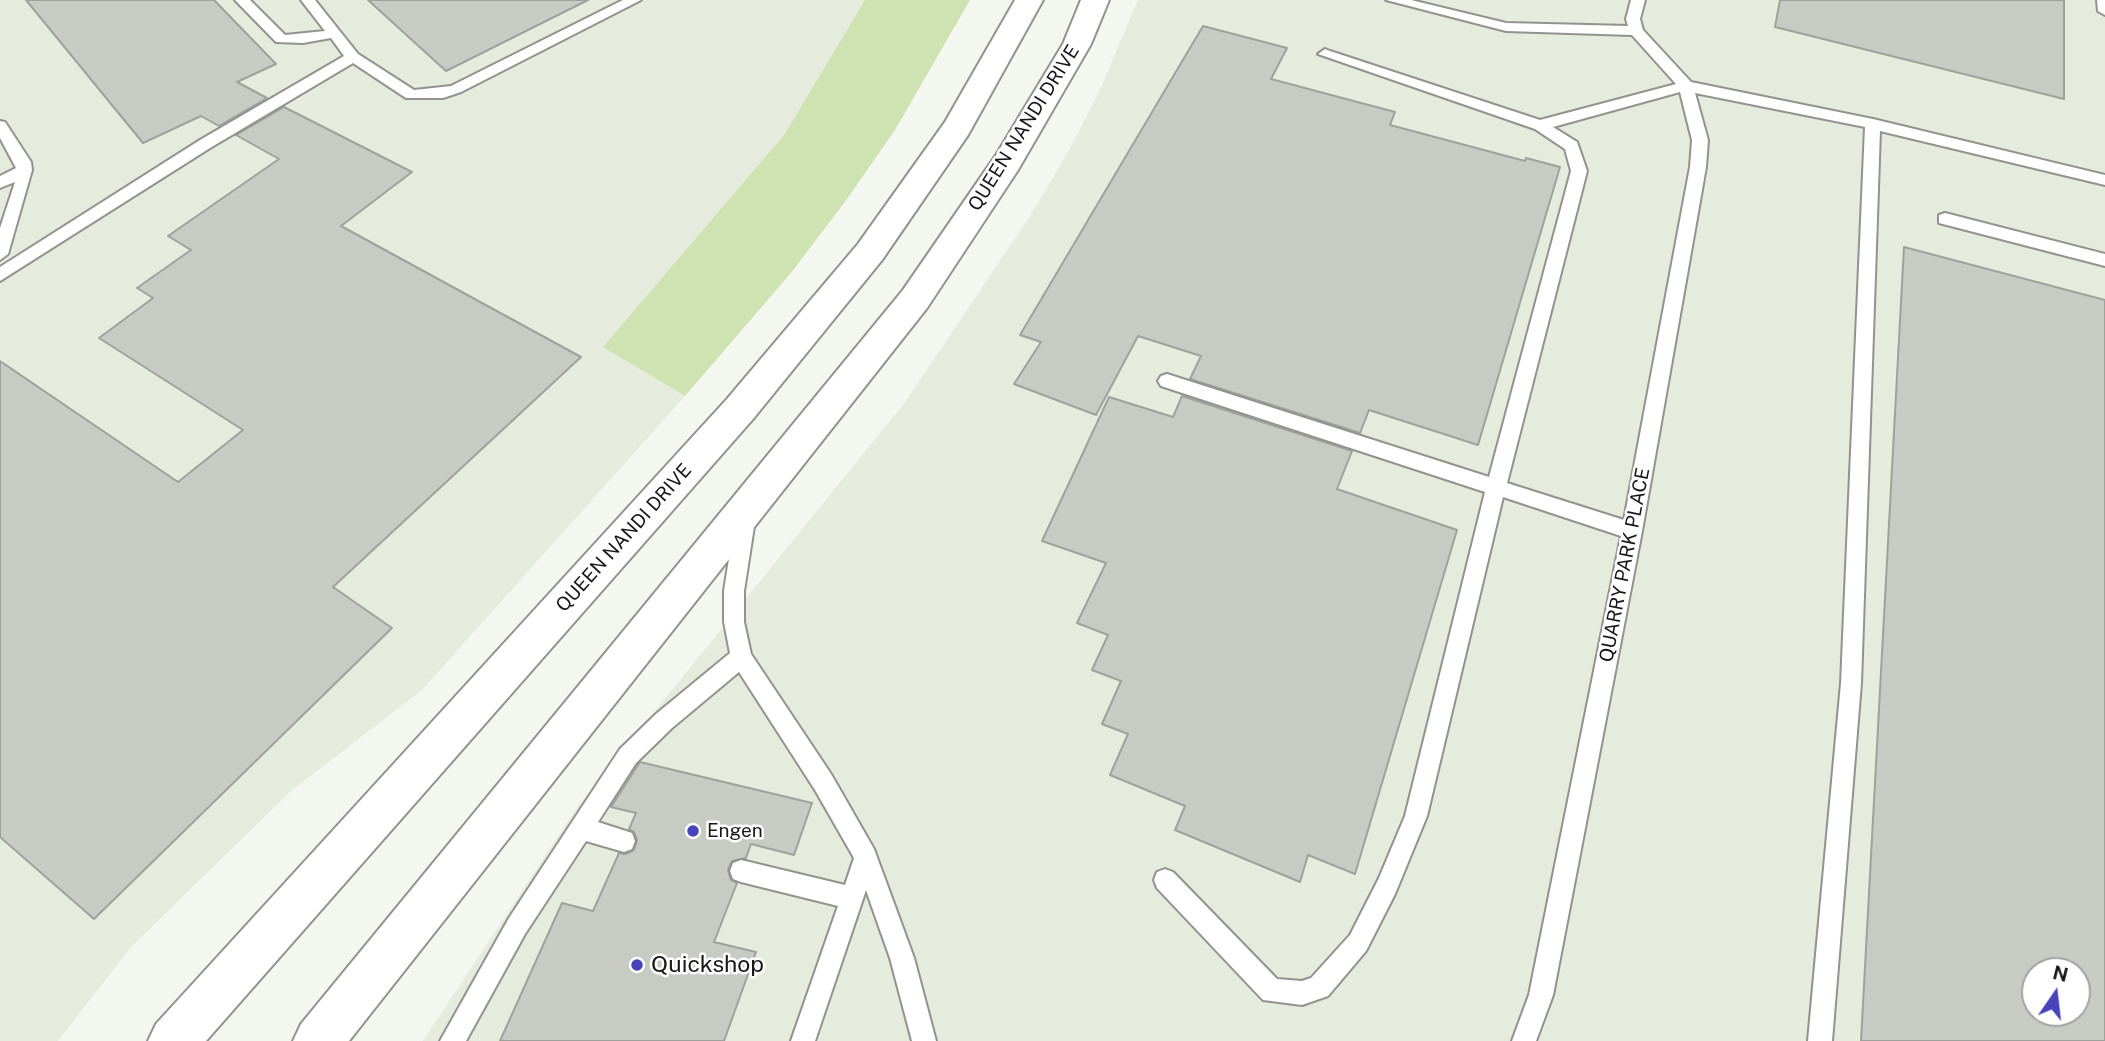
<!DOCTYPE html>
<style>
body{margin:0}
#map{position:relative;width:2105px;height:1041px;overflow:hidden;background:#f4f7f0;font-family:"Public Sans",sans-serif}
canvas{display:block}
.north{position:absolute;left:2021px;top:957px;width:70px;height:70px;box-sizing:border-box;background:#fff;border:2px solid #a2a3a2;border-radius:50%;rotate:14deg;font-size:19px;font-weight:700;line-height:28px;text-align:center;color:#171816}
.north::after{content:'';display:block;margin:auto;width:24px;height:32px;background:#4843ba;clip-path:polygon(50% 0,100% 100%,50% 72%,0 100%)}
</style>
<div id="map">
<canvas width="2105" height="1041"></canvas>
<div class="north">N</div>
</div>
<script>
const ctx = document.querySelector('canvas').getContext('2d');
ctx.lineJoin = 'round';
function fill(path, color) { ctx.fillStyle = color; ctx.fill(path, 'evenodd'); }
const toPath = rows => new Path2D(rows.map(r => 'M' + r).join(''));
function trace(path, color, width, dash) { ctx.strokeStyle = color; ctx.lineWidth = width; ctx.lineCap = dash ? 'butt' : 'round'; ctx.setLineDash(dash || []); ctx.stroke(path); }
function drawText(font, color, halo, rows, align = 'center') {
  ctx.font = font + ' "Public Sans",sans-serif'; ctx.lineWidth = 5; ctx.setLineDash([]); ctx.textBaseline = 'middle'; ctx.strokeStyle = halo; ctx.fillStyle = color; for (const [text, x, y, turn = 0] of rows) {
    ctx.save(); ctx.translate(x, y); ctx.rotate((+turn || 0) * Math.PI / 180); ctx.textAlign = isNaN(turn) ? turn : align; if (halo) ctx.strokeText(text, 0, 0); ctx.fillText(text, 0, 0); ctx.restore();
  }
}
fill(toPath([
 [0,0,865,0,784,135,604,347,685,396,421,691,292,790,130,948,58,1041,0,1041],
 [1138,0,2105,0,2105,1041,423,1041,578,806,906,401,1030,216,1068,152,1099,92],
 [2035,971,2077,971,2077,1013,2035,1013]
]), '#e5ebdd');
fill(toPath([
 [865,0,970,0,895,130,847,199,791,273,685,396,603,347,784,135]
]), '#cfe3b2');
const building = toPath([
 [26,0,214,0,276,64,237,82,267,98,219,126,201,116,143,143,26,0],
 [368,0,588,0,446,71,368,0],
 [1780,0,2064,0,2064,99,1775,27,1780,0],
 [1203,26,1287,48,1271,79,1395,112,1390,125,1525,161,1526,158,1560,167,1478,445,1369,410,1360,433,1190,379,1201,356,1138,336,1096,415,1014,384,1041,342,1020,335,1203,26],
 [284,107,412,172,341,226,581,357,333,587,392,628,94,919,0,837,0,361,178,482,243,430,99,338,153,298,137,288,191,250,168,236,279,159,236,135,284,107],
 [1904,247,2105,300,2105,1041,1861,1041,1904,247],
 [2035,971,2077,971,2077,1013,2035,1013,2035,971],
 [1182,396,1352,451,1337,489,1457,530,1355,874,1308,855,1300,882,1175,830,1185,806,1110,775,1128,734,1102,724,1121,681,1092,670,1108,635,1077,623,1106,563,1042,541,1109,397,1173,417,1182,396],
 [640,762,812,803,794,855,751,844,746,858,732,861,728,870,731,880,737,883,714,942,756,952,724,1041,500,1041,562,903,593,911,619,853,625,854,634,850,637,840,634,832,629,829,636,813,611,807,640,762]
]);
fill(building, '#c8cbc4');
trace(building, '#9fa29c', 2);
const service = toPath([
 [235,0,250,0,285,35,325,31,301,0,315,0,358,54,414,90,451,86,623,0,641,0,461,92,443,98,406,98,353,63,210,148,0,281,0,267,200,140,344,56,331,38,303,43,276,42,235,0],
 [1386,0,1411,0,1506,23,1628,26,1626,19,1631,0,1645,0,1640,19,1643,30,1691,82,1873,119,2105,175,2105,185,1880,131,1861,683,1832,1041,1808,1041,1841,683,1865,127,1695,93,1708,140,1706,167,1642,531,1553,995,1536,1041,1512,1041,1529,995,1621,536,1503,497,1427,816,1395,894,1366,951,1328,996,1302,1005,1263,1000,1157,888,1154,880,1157,872,1165,869,1173,872,1277,979,1302,981,1311,978,1350,935,1379,878,1405,816,1485,492,1161,386,1158,381,1161,376,1167,374,1489,477,1571,171,1565,149,1535,129,1318,54,1325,49,1330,51,1540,120,1676,84,1632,35,1506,31,1386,0],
 [1680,92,1692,140,1690,167,1624,520,1507,483,1587,171,1577,142,1553,127,1680,92],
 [2097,0,2105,0,2105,15,2098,11,2097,0],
 [0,121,5,122,31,162,32,170,8,254,0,260,0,228,15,182,0,188,0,176,16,168,0,138,0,121],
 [1945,213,2105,254,2105,266,1939,223,1939,215,1945,213],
 [745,512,752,514,755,520,744,591,744,622,751,654,831,774,874,849,914,958,936,1041,912,1041,890,958,866,890,815,1041,791,1041,838,906,741,882,733,879,730,871,733,863,741,860,845,885,854,858,815,790,739,672,672,728,636,763,598,822,632,833,635,841,632,849,624,852,586,841,525,934,466,1041,440,1041,509,918,620,749,656,714,730,653,724,622,724,591,735,520,738,514,745,512]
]);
const secondary = toPath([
 [1015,0,1043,0,968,135,882,260,753,419,206,1041,148,1041,156,1024,727,399,858,244,945,122,1015,0],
 [1081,0,1109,0,1091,44,1018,170,927,308,349,1041,293,1041,301,1024,903,290,996,155,1063,44,1081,0]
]);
trace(service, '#91948d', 4);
trace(secondary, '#91948d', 4);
fill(service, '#fff');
fill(secondary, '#fff');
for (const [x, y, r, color] of [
 [693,831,7,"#4843ba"],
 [637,965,7,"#4843ba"]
]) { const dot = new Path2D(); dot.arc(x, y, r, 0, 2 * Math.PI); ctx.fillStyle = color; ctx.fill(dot); trace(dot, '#fff', 2.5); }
drawText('19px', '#171816', '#fff', [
 ["QUEEN NANDI DRIVE",1024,128,-58],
 ["QUEEN NANDI DRIVE",624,538,-48],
 ["QUARRY PARK PLACE",1625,565,-79]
]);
drawText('19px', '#171816', '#fff', [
 ["Engen",707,831]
], 'left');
drawText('23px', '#171816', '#fff', [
 ["Quickshop",651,965]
], 'left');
</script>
